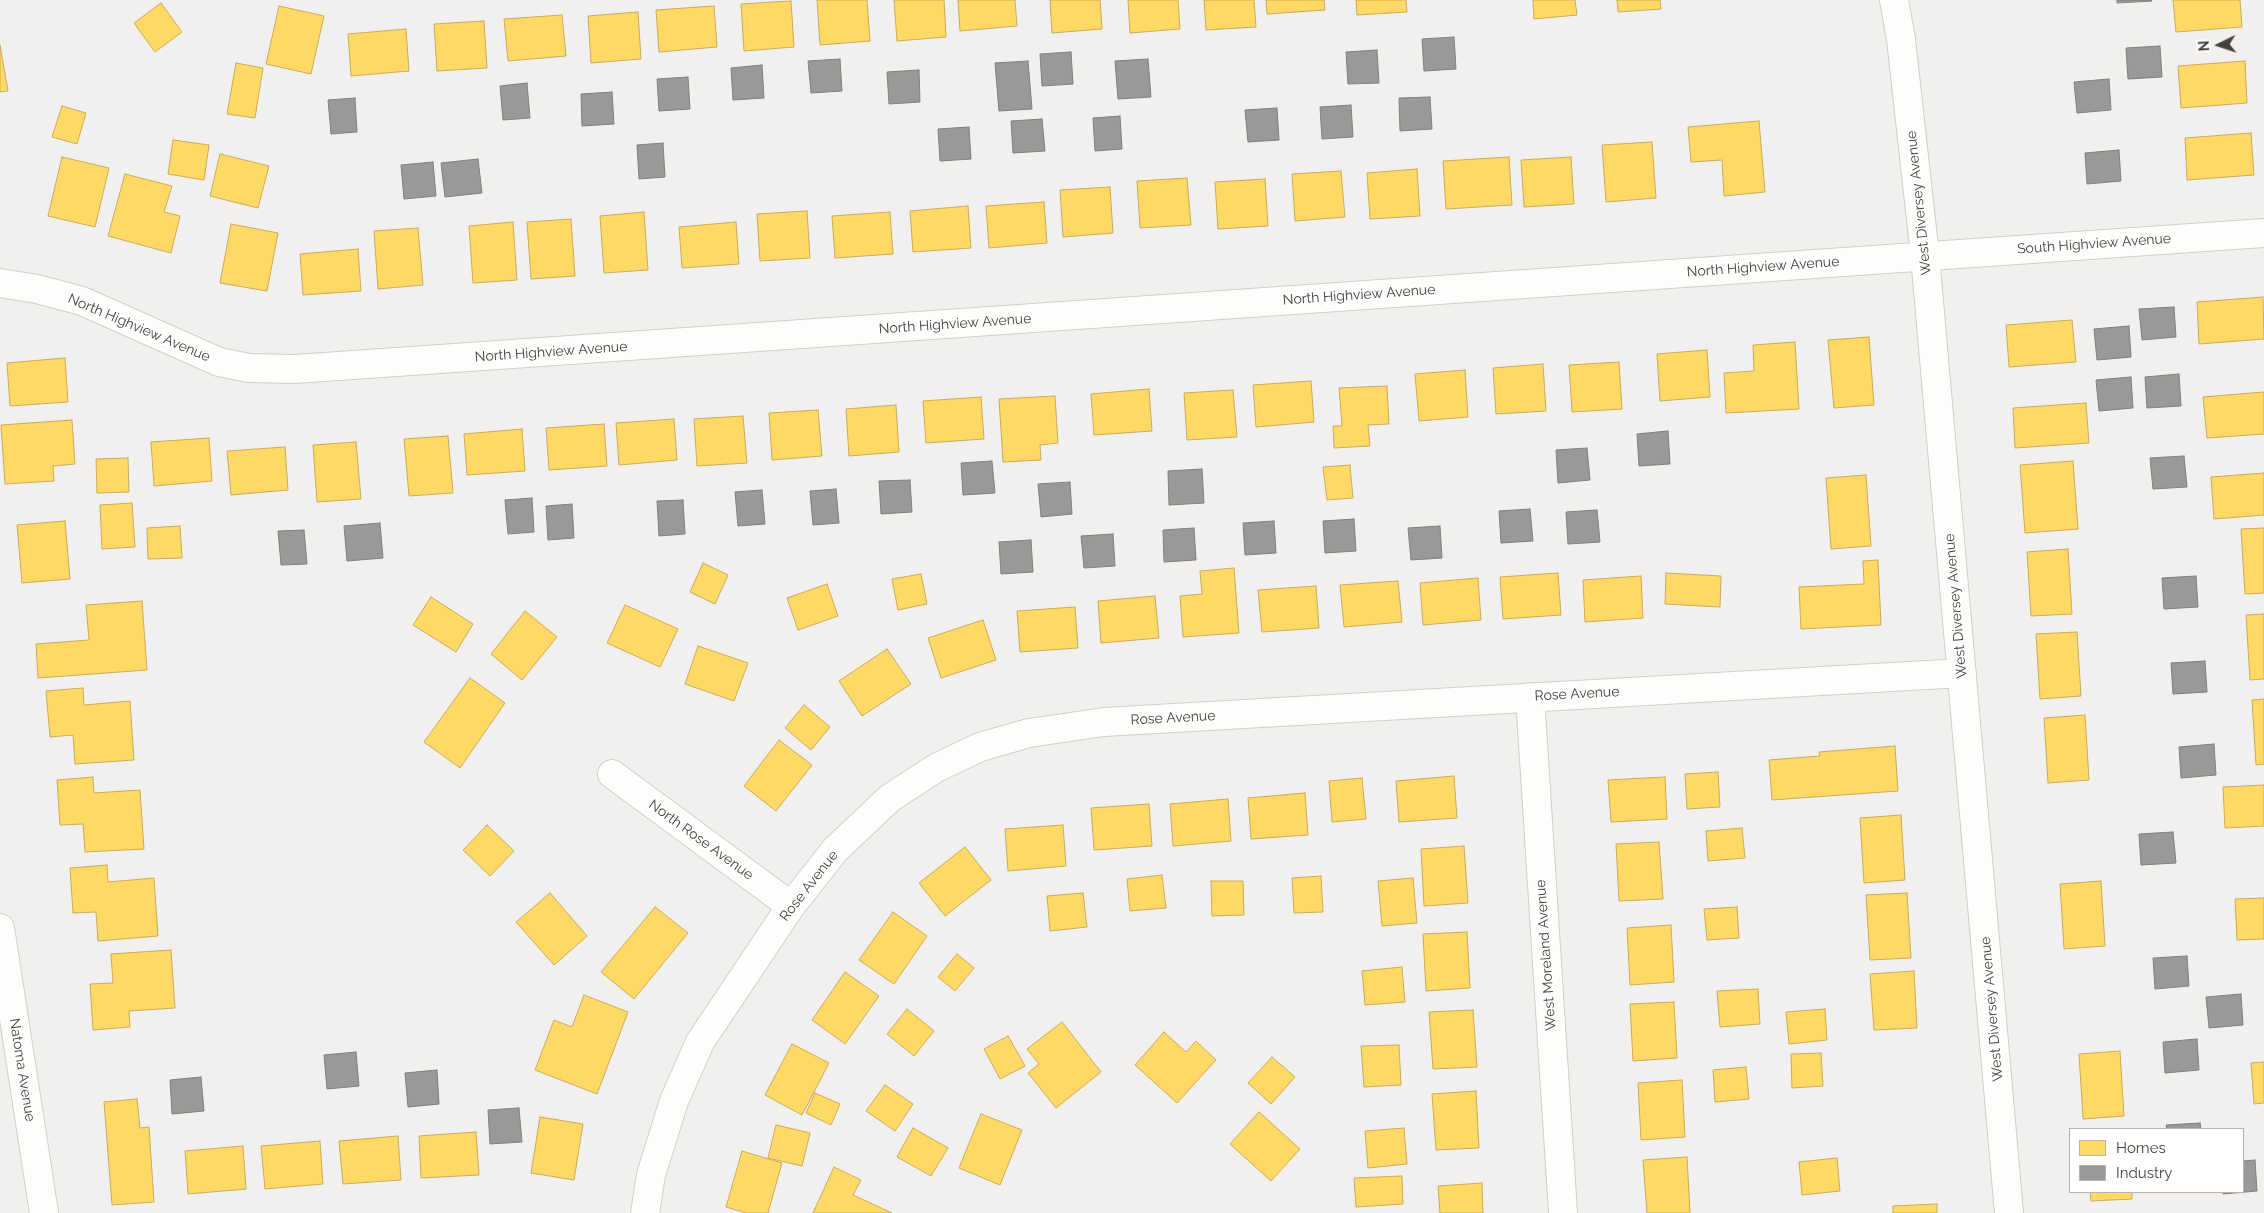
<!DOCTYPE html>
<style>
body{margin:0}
#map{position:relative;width:2264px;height:1213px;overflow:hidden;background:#f2f0ee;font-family:Raleway,sans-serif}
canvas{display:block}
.legend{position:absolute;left:2069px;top:1128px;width:175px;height:65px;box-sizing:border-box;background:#fff;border:1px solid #b6b3b0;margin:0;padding:6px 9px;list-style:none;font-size:15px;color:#48413a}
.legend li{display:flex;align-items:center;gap:10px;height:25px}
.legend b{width:25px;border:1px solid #b6b3b0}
.north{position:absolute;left:2194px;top:20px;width:50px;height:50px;-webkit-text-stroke:4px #fff;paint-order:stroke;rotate:266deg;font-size:14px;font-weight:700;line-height:20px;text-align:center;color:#48413a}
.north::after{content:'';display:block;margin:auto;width:18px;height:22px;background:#48413a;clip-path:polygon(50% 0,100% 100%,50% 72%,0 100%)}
</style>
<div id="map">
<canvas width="2264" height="1213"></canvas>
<ul class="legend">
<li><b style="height:14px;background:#ffd966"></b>Homes</li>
<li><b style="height:14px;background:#999"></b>Industry</li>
</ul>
<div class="north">N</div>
</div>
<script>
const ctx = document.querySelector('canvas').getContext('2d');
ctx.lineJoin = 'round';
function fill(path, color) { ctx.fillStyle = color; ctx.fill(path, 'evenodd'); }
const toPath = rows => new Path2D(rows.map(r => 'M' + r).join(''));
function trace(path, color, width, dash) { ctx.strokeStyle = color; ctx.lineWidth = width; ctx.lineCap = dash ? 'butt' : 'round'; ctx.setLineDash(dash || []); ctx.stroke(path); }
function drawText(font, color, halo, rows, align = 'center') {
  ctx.font = font + ' Raleway,sans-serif'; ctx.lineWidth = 5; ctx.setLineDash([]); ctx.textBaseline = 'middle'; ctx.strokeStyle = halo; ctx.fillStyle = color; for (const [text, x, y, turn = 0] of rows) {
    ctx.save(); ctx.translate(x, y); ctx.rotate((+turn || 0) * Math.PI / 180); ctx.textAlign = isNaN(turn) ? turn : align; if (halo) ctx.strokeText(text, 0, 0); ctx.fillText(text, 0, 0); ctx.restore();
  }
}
const homes = toPath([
 [817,0,867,0,870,41,820,45,817,0],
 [894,0,944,0,946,37,897,41,894,0],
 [958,0,1015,0,1017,26,960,31,958,0],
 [1050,0,1100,0,1102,29,1052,33,1050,0],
 [1128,0,1178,0,1180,29,1130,33,1128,0],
 [1204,0,1254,0,1256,27,1206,30,1204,0],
 [1266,0,1324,0,1325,10,1267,14,1266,0],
 [1356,0,1406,0,1407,12,1357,15,1356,0],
 [1533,0,1575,0,1577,15,1534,19,1533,0],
 [1617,0,1660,0,1661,9,1618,12,1617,0],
 [2173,0,2240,0,2242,27,2176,32,2173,0],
 [791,1,794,47,744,51,741,4,791,1],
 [161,3,182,32,155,52,134,23,161,3],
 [279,6,324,16,311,74,266,64,279,6],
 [714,6,717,47,659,52,656,10,714,6],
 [638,12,641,59,591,63,588,16,638,12],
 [562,15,566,56,508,61,504,19,562,15],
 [484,21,487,68,437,71,434,24,484,21],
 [406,29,409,71,351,76,348,34,406,29],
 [0,45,8,91,0,92,0,45],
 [2245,61,2247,103,2181,108,2178,66,2245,61],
 [236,63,263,68,255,118,227,114,236,63],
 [62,106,86,113,77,144,52,137,62,106],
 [1759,121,1765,192,1724,196,1722,160,1691,162,1688,127,1759,121],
 [2251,133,2254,175,2187,180,2185,138,2251,133],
 [173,140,209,145,204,180,168,174,173,140],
 [1652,142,1656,198,1606,202,1602,145,1652,142],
 [220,154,269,166,258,208,210,196,220,154],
 [62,157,109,168,95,227,48,216,62,157],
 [1509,157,1512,205,1446,209,1443,161,1509,157],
 [1571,157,1574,204,1524,207,1521,160,1571,157],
 [1417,169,1420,216,1370,219,1367,173,1417,169],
 [1341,171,1345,217,1295,221,1292,174,1341,171],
 [125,174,172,186,164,212,180,216,171,253,108,236,125,174],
 [1187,178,1191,225,1140,228,1137,181,1187,178],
 [1265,179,1268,226,1218,229,1215,182,1265,179],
 [1110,187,1113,233,1063,237,1060,190,1110,187],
 [1044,202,1047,243,989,248,986,206,1044,202],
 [968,206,971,248,913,252,910,211,968,206],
 [807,211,810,258,760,261,757,214,807,211],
 [644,212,648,270,604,273,600,216,644,212],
 [890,212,893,254,835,258,832,216,890,212],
 [571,219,575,276,531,279,527,222,571,219],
 [513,222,517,280,473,283,469,226,513,222],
 [736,222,739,264,682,268,679,227,736,222],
 [231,224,278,233,267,291,220,283,231,224],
 [418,228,423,285,378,289,374,231,418,228],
 [358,249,361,291,303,295,300,254,358,249],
 [2263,297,2264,339,2199,344,2197,302,2263,297],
 [2072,320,2076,362,2009,367,2006,325,2072,320],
 [1869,337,1874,405,1834,408,1828,340,1869,337],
 [1795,342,1799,409,1726,413,1724,373,1754,371,1753,345,1795,342],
 [1707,350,1710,397,1660,401,1657,354,1707,350],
 [65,358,68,402,10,406,7,363,65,358],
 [1619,362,1622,409,1572,412,1569,365,1619,362],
 [1543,364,1546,411,1496,414,1493,368,1543,364],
 [1465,370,1468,417,1419,421,1415,374,1465,370],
 [1311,381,1314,422,1256,427,1253,385,1311,381],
 [1387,386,1389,424,1368,425,1370,446,1334,448,1333,426,1342,426,1339,388,1387,386],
 [1149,389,1152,431,1094,435,1091,394,1149,389],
 [1233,390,1237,437,1187,440,1184,393,1233,390],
 [2264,392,2264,434,2207,438,2203,397,2264,392],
 [1055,396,1058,443,1040,445,1041,460,1003,462,999,399,1055,396],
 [981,397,984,439,926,443,923,401,981,397],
 [2086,403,2089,443,2015,448,2013,408,2086,403],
 [896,405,899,452,849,456,846,409,896,405],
 [818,410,822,456,772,460,769,413,818,410],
 [743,416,747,463,697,466,694,419,743,416],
 [674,419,677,460,619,465,616,423,674,419],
 [72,420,75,464,53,466,54,481,5,484,1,425,72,420],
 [604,424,607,466,549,470,546,428,604,424],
 [522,429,525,471,467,475,464,434,522,429],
 [448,436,453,493,409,496,404,439,448,436],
 [209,438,212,481,154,486,151,442,209,438],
 [356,442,361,499,317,502,313,445,356,442],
 [285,447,288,490,231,495,227,451,285,447],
 [128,458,129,492,97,493,96,459,128,458],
 [2073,461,2078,529,2025,533,2020,465,2073,461],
 [1350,465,1353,498,1327,500,1323,467,1350,465],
 [2264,473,2264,515,2214,519,2211,477,2264,473],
 [1866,475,1871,546,1831,549,1826,478,1866,475],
 [132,503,135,547,102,549,100,505,132,503],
 [65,521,70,579,22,583,17,525,65,521],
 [180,526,182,558,148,559,147,528,180,526],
 [2264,528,2264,593,2245,594,2241,529,2264,528],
 [2068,549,2072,614,2031,616,2027,552,2068,549],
 [1878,560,1881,625,1801,629,1799,587,1864,584,1863,561,1878,560],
 [703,563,728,575,715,604,690,592,703,563],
 [1234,568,1239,633,1183,637,1180,596,1202,594,1200,571,1234,568],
 [1558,573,1561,615,1503,619,1500,577,1558,573],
 [1666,573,1721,576,1720,607,1665,604,1666,573],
 [921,574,927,604,898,610,892,579,921,574],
 [1641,576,1643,618,1585,622,1583,580,1641,576],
 [1478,578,1481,620,1423,625,1420,583,1478,578],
 [1398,581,1402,622,1344,627,1340,585,1398,581],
 [827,584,838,616,798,630,787,598,827,584],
 [1316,586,1319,628,1262,632,1258,590,1316,586],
 [1155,596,1159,638,1101,643,1098,601,1155,596],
 [431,597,473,624,456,652,413,625,431,597],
 [142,601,147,670,38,678,36,644,89,640,86,605,142,601],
 [625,605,678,629,660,667,607,643,625,605],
 [1075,607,1078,648,1020,652,1017,611,1075,607],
 [525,611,557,637,522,680,491,654,525,611],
 [2264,614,2264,679,2250,680,2246,615,2264,614],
 [983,620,996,660,941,678,928,638,983,620],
 [2077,632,2081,696,2040,699,2036,634,2077,632],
 [698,646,748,663,734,701,685,684,698,646],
 [887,649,911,684,862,716,839,681,887,649],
 [470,678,505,703,460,768,424,742,470,678],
 [83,688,84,705,130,701,134,760,75,764,73,735,50,737,46,691,83,688],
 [2264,699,2264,764,2256,765,2252,700,2264,699],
 [804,705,830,727,811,750,785,728,804,705],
 [2085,715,2089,780,2048,783,2044,718,2085,715],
 [779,740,812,765,776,811,744,786,779,740],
 [1895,746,1898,791,1772,800,1769,760,1820,756,1819,752,1895,746],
 [1718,772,1720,807,1687,809,1685,774,1718,772],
 [1454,776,1457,818,1399,822,1396,781,1454,776],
 [93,777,94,793,140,790,144,849,85,852,83,824,60,825,57,780,93,777],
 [1665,777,1667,819,1611,822,1608,780,1665,777],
 [1362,778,1366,819,1332,822,1329,781,1362,778],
 [2264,785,2264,826,2225,828,2223,787,2264,785],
 [1305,793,1308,835,1251,839,1248,798,1305,793],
 [1228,799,1231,841,1173,846,1170,804,1228,799],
 [1149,804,1152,846,1094,850,1091,808,1149,804],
 [1901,815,1905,880,1864,883,1860,818,1901,815],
 [487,825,514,851,490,876,463,850,487,825],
 [1063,825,1066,866,1008,871,1005,829,1063,825],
 [1742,828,1745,858,1708,861,1706,831,1742,828],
 [1659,842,1663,899,1619,901,1616,844,1659,842],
 [1464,846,1468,903,1424,906,1421,849,1464,846],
 [965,847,991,880,945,916,919,883,965,847],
 [107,865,108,882,154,878,158,936,98,941,96,912,73,913,70,868,107,865],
 [1162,875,1166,908,1130,911,1127,879,1162,875],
 [1321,876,1323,912,1294,913,1292,878,1321,876],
 [1413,878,1417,923,1382,926,1378,881,1413,878],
 [1211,881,1243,881,1244,915,1212,916,1211,881],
 [2101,881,2105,946,2064,949,2060,884,2101,881],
 [550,893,587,936,554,965,516,922,550,893],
 [1083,893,1087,927,1050,931,1047,896,1083,893],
 [1907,893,1911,958,1870,960,1866,895,1907,893],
 [2264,898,2264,939,2237,940,2235,899,2264,898],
 [655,907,688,933,634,999,601,972,655,907],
 [1737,907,1739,938,1707,940,1704,909,1737,907],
 [893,912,927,936,894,984,859,960,893,912],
 [1671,925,1674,982,1630,985,1627,928,1671,925],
 [1467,932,1470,988,1426,991,1423,934,1467,932],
 [171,950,175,1008,129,1011,130,1027,93,1030,90,984,113,983,111,954,171,950],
 [957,954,974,968,955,991,938,977,957,954],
 [1402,967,1405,1002,1365,1005,1362,971,1402,967],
 [1914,971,1917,1028,1874,1030,1870,974,1914,971],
 [845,972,879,996,845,1044,812,1020,845,972],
 [1758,989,1760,1024,1720,1027,1717,991,1758,989],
 [584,995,628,1012,597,1094,535,1070,554,1020,572,1027,584,995],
 [1674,1002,1677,1058,1633,1061,1630,1004,1674,1002],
 [907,1009,934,1031,914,1056,887,1034,907,1009],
 [1825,1009,1827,1040,1789,1044,1786,1012,1825,1009],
 [1473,1010,1477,1067,1433,1069,1429,1012,1473,1010],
 [1062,1022,1101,1072,1056,1108,1028,1073,1039,1064,1027,1049,1062,1022],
 [1164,1032,1186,1052,1196,1041,1216,1060,1177,1103,1135,1065,1164,1032],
 [1008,1036,1025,1066,1000,1079,984,1049,1008,1036],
 [792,1044,829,1063,802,1115,765,1095,792,1044],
 [1399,1045,1401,1085,1364,1087,1361,1046,1399,1045],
 [2120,1051,2124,1116,2083,1119,2079,1054,2120,1051],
 [1821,1053,1823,1086,1792,1088,1791,1054,1821,1053],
 [1272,1057,1295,1077,1271,1104,1248,1083,1272,1057],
 [2264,1062,2264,1103,2254,1104,2251,1063,2264,1062],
 [1746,1067,1749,1099,1715,1102,1713,1070,1746,1067],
 [1682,1080,1685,1137,1641,1140,1638,1083,1682,1080],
 [885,1085,913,1104,895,1131,866,1111,885,1085],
 [1476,1091,1479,1148,1436,1150,1432,1094,1476,1091],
 [815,1093,840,1104,831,1125,806,1113,815,1093],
 [137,1099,140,1128,149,1127,154,1202,112,1205,104,1102,137,1099],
 [1259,1112,1300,1149,1271,1181,1230,1144,1259,1112],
 [981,1114,1022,1130,1000,1185,959,1168,981,1114],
 [540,1117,583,1124,574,1180,531,1173,540,1117],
 [776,1125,810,1133,802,1166,768,1158,776,1125],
 [913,1128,948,1148,931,1176,897,1157,913,1128],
 [1404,1128,1407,1164,1368,1168,1365,1131,1404,1128],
 [476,1132,479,1175,421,1178,419,1136,476,1132],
 [398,1136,401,1180,343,1184,339,1141,398,1136],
 [320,1141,323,1184,265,1189,261,1146,320,1141],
 [243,1146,246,1189,188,1194,185,1151,243,1146],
 [742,1151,782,1163,768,1213,746,1213,726,1207,742,1151],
 [1687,1157,1690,1213,1647,1213,1643,1160,1687,1157],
 [1837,1158,1840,1191,1802,1195,1799,1162,1837,1158],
 [834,1167,861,1180,853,1195,892,1213,813,1213,834,1167],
 [1402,1176,1403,1204,1356,1207,1354,1178,1402,1176],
 [1482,1183,1483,1213,1440,1213,1438,1186,1482,1183],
 [2090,1192,2132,1192,2132,1199,2091,1201,2090,1192],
 [1937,1204,1937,1213,1893,1213,1893,1206,1937,1204]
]);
fill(homes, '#ffd966');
trace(homes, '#c8ab59', 1);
const industry = toPath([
 [2117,0,2151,0,2152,1,2117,3,2117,0],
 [1454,37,1456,69,1424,71,1422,39,1454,37],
 [2160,46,2162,77,2128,79,2126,48,2160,46],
 [1377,50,1379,83,1348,84,1346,52,1377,50],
 [1071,52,1073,84,1042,86,1040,54,1071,52],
 [840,59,842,91,811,93,808,61,840,59],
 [1148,59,1151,97,1118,99,1115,61,1148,59],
 [1028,61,1032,109,999,111,995,63,1028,61],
 [762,65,764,98,733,100,731,68,762,65],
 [919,70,920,102,889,104,887,72,919,70],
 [688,77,690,109,659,111,657,79,688,77],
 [2109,79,2111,110,2077,113,2074,82,2109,79],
 [527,83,530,118,503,120,500,86,527,83],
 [612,92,614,124,582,126,581,94,612,92],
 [1430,97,1432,129,1400,131,1399,98,1430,97],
 [355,98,357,132,331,134,328,100,355,98],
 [1351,105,1353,137,1322,139,1320,107,1351,105],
 [1277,108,1279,140,1248,142,1245,110,1277,108],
 [1120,116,1122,149,1095,151,1093,118,1120,116],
 [1042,119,1045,151,1013,153,1011,121,1042,119],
 [969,127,971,159,940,161,938,129,969,127],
 [663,143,665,177,639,179,637,145,663,143],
 [2119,150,2121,181,2087,184,2085,153,2119,150],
 [478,159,482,193,445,197,441,163,478,159],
 [433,162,436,196,404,199,401,165,433,162],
 [2174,307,2176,337,2142,340,2139,309,2174,307],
 [2129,326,2131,357,2097,360,2094,329,2129,326],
 [2179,374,2181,406,2147,408,2145,377,2179,374],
 [2131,377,2133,408,2099,411,2096,380,2131,377],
 [1668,431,1670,464,1639,466,1637,434,1668,431],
 [1587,448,1590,480,1558,483,1556,450,1587,448],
 [2184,456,2187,487,2153,489,2150,458,2184,456],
 [992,461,995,493,963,495,961,463,992,461],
 [1202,469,1204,503,1169,505,1168,471,1202,469],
 [910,480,912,512,881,514,879,481,910,480],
 [1070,482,1072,514,1041,517,1038,484,1070,482],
 [836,489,839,523,813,525,810,491,836,489],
 [762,490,765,524,738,526,735,492,762,490],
 [532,498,534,532,508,534,505,500,532,498],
 [683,500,685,534,659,536,657,501,683,500],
 [572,504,574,538,548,540,546,506,572,504],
 [1530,509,1533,541,1501,543,1499,511,1530,509],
 [1597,510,1600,542,1568,544,1566,512,1597,510],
 [1354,519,1356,551,1325,553,1323,521,1354,519],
 [1274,521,1276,553,1245,555,1243,523,1274,521],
 [380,523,383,558,347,561,344,526,380,523],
 [1440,526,1442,558,1411,560,1408,528,1440,526],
 [1194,528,1196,560,1164,562,1163,530,1194,528],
 [304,530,307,564,281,565,278,531,304,530],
 [1113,534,1115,566,1084,568,1081,536,1113,534],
 [1031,540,1033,572,1001,574,999,542,1031,540],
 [2196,576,2198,607,2164,609,2162,578,2196,576],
 [2205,661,2207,692,2173,694,2171,663,2205,661],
 [2214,744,2216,775,2181,778,2179,747,2214,744],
 [2173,832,2176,863,2141,865,2139,834,2173,832],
 [2187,956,2189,986,2155,989,2153,958,2187,956],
 [2241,994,2243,1025,2209,1028,2206,997,2241,994],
 [2197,1039,2199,1070,2165,1073,2163,1042,2197,1039],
 [356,1052,359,1086,327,1089,324,1055,356,1052],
 [437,1070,439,1104,408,1107,405,1073,437,1070],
 [201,1077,204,1111,172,1114,170,1080,201,1077],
 [519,1108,522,1142,490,1144,488,1110,519,1108],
 [2200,1123,2201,1129,2167,1129,2166,1125,2200,1123],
 [2255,1160,2257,1191,2223,1194,2223,1192,2243,1192,2243,1161,2255,1160]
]);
fill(industry, '#999');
trace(industry, '#817f7c', 1);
const street = toPath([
 [1894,0,1901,39,1925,256,2009,1213],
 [0,283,37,289,82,301,219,362,249,368,295,369,2264,233],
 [1530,697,1563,1213],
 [612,774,791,906],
 [0,928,44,1213],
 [645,1213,651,1175,674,1101,700,1042,791,906,835,850,890,798,936,768,980,747,1029,733,1104,722,1962,673]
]);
trace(street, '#d0cecb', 30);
trace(street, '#fdfdfc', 28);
drawText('14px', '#48413a', '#fff', [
 ["West Diversey Avenue",1919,203,-96],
 ["South Highview Avenue",2094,244,-4],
 ["North Highview Avenue",1763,267,-4],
 ["North Highview Avenue",1359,295,-4],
 ["North Highview Avenue",955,324,-4],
 ["North Highview Avenue",139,328,23],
 ["North Highview Avenue",551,352,-4],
 ["West Diversey Avenue",1956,606,-95],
 ["Rose Avenue",1577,694,-3],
 ["Rose Avenue",1173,718,-3],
 ["North Rose Avenue",701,840,36],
 ["Rose Avenue",809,886,-52],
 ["West Moreland Avenue",1546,955,-94],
 ["West Diversey Avenue",1992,1009,-95],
 ["Natoma Avenue",22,1070,81]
]);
</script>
